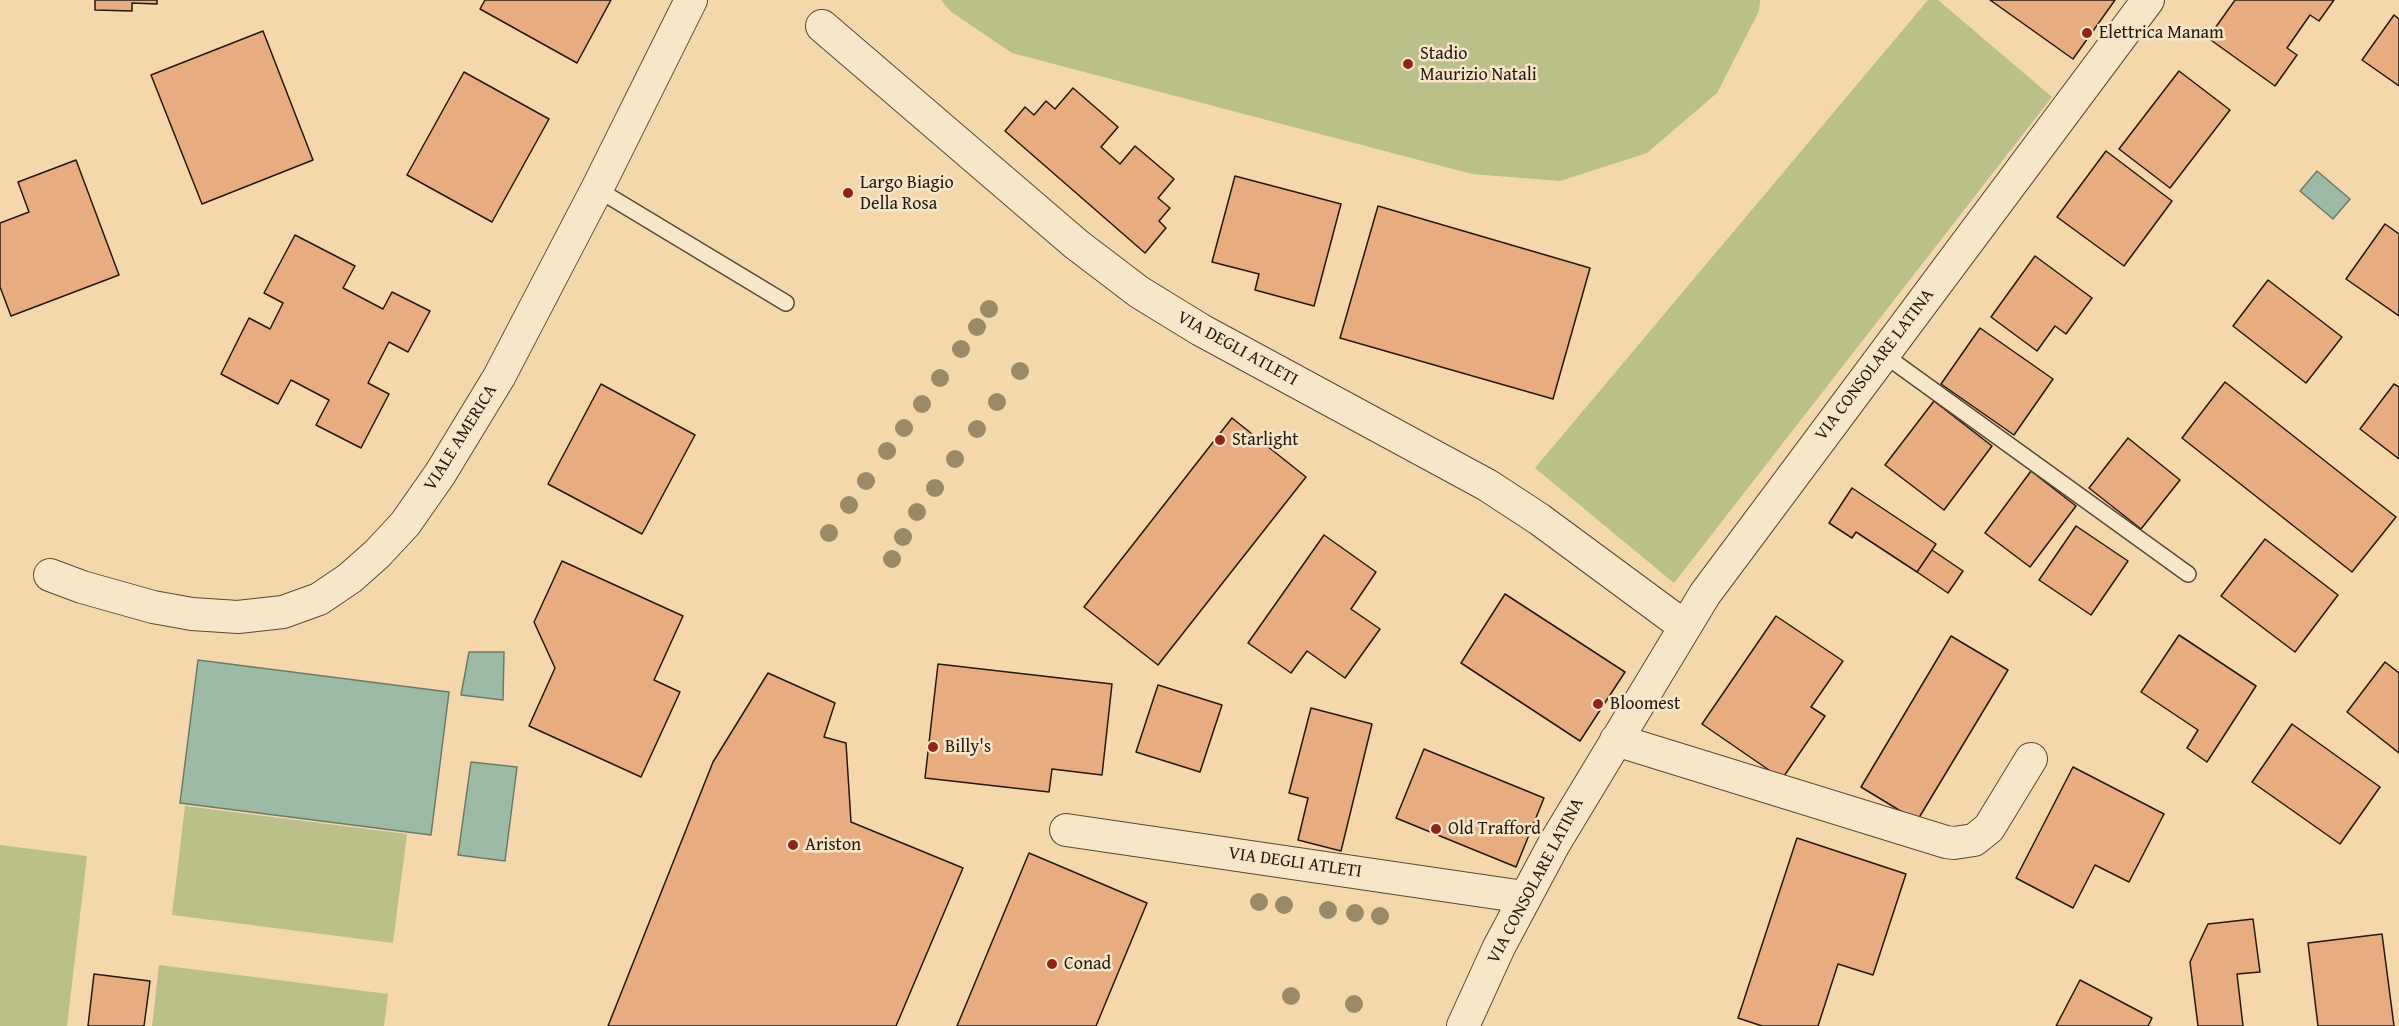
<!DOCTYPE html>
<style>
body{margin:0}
canvas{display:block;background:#f4d8ab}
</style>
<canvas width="2399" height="1026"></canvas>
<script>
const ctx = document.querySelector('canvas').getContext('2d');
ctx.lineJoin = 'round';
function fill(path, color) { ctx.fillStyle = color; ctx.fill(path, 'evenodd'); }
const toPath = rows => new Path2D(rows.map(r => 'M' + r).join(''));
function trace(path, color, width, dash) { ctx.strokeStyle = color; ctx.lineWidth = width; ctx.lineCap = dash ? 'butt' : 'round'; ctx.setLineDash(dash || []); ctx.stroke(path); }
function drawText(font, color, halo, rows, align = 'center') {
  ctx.font = font + ' "Gentium Book Plus",serif'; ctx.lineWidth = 5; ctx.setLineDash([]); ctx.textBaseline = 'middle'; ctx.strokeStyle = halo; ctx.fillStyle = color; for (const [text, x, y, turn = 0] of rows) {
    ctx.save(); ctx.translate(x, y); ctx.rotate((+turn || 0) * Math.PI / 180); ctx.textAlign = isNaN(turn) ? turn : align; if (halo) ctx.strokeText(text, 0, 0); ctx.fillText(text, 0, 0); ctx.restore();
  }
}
fill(toPath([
 [941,0,1760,0,1759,11,1717,93,1647,153,1560,181,1472,174,1012,53,950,11],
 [1928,0,1938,0,2052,97,1674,583,1535,468],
 [185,806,407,834,393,943,172,915],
 [0,845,87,856,67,1026,0,1026],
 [159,965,388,994,384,1026,152,1026]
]), '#bbbf89');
const water = toPath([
 [2317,171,2350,199,2333,219,2300,191,2317,171],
 [469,652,504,652,503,700,461,695,469,652],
 [198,660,449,692,431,835,180,803,198,660],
 [471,762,517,767,505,861,458,855,471,762]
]);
fill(water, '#9dbba4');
trace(water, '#6d7a68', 1.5);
const building = toPath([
 [95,0,157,0,157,4,132,3,132,11,95,10,95,0],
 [485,0,611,0,577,63,480,9,485,0],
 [1990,0,2115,0,2073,59,1990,0],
 [2235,0,2334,0,2319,21,2310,15,2287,48,2297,55,2275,86,2208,38,2235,0],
 [2394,15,2399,19,2399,86,2362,60,2394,15],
 [263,31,313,160,202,204,151,75,263,31],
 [2179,71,2230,110,2170,188,2119,149,2179,71],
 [464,72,549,119,492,222,407,175,464,72],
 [1073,88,1118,127,1101,147,1120,164,1135,146,1174,179,1158,198,1170,208,1159,221,1166,228,1145,253,1005,131,1025,107,1034,115,1046,101,1055,109,1073,88],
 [2106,151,2172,201,2124,266,2057,217,2106,151],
 [76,160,119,275,11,316,0,287,0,223,29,212,18,182,76,160],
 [1235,176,1341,204,1314,306,1255,290,1259,274,1212,262,1235,176],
 [1378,206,1590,268,1553,399,1340,338,1378,206],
 [2385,224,2399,234,2399,316,2346,279,2385,224],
 [295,235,355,266,343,288,383,309,392,292,430,311,408,352,389,342,368,383,389,394,361,448,316,425,329,400,291,380,278,404,221,374,249,318,270,329,283,303,264,293,295,235],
 [2035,256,2092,298,2066,334,2055,326,2037,351,1991,317,2035,256],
 [2268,280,2342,337,2306,383,2233,326,2268,280],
 [1980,328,2053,379,2014,435,1941,384,1980,328],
 [2225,382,2396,517,2352,572,2182,438,2225,382],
 [601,384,695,435,642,534,548,484,601,384],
 [2394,384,2399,387,2399,459,2360,429,2394,384],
 [1934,401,1992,446,1944,510,1885,465,1934,401],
 [1232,418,1306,477,1158,665,1084,607,1232,418],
 [2128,438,2180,480,2141,529,2089,488,2128,438],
 [2031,471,2076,506,2030,567,1985,533,2031,471],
 [1852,488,1936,544,1917,572,1856,532,1852,538,1829,523,1852,488],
 [2076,526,2128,561,2091,615,2039,580,2076,526],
 [1324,535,1376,572,1351,609,1380,629,1345,678,1307,651,1291,673,1248,643,1324,535],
 [2265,539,2338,595,2295,652,2221,596,2265,539],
 [1932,550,1963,571,1948,593,1917,572,1932,550],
 [562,561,683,616,654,680,680,692,641,777,529,726,555,668,534,622,562,561],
 [1505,594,1625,672,1580,741,1461,663,1505,594],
 [1776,616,1843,661,1811,707,1825,716,1782,779,1702,724,1776,616],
 [2179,635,2256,686,2207,762,2187,748,2198,730,2141,692,2179,635],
 [1951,636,2008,670,1917,821,1861,787,1951,636],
 [2385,662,2399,673,2399,753,2347,712,2385,662],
 [938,664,1112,684,1102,775,1052,769,1049,792,925,778,938,664],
 [768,673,835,703,824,737,846,743,851,822,963,868,896,1026,608,1026,713,762,768,673],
 [1158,685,1222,705,1200,772,1136,752,1158,685],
 [1311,708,1372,724,1341,851,1298,840,1308,798,1289,793,1311,708],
 [2292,724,2380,787,2340,844,2252,782,2292,724],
 [1424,749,1544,798,1516,867,1396,818,1424,749],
 [2073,767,2164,814,2129,882,2095,865,2073,908,2016,878,2073,767],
 [1797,838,1906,874,1873,975,1838,964,1818,1026,1762,1026,1738,1018,1797,838],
 [1029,853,1147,903,1096,1026,957,1026,1029,853],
 [2253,919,2260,972,2237,974,2243,1026,2198,1026,2190,962,2208,924,2253,919],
 [2382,934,2394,1026,2318,1026,2308,943,2382,934],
 [94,974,150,981,144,1026,88,1026,94,974],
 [2080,980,2152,1018,2148,1026,2056,1026,2080,980]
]);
fill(building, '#e7ad80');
trace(building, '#24190f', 1.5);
const lane = toPath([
 [597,189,786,303],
 [1883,354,2188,574]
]);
const street = toPath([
 [822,26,1076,244,1139,292,1201,330,1487,485,1539,519,1684,626],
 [50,575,82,587,153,607,192,614,238,617,283,612,319,599,350,578,377,554,405,524,440,474,499,377,597,189,691,0],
 [1616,740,1946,842,1954,843,1974,840,1989,828,2031,759],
 [1066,830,1524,897],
 [1463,1026,1499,947,1554,844,1705,594,2148,0]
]);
trace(lane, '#584936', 18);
trace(street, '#584936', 34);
trace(lane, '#f8e6c8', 15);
trace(street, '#f8e6c8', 32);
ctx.fillStyle = '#9a8a6a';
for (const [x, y] of [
 [989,309],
 [977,327],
 [961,349],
 [1020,371],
 [940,378],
 [997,402],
 [922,404],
 [904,428],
 [977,429],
 [887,451],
 [955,459],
 [866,481],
 [935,488],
 [849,505],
 [917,512],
 [829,533],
 [903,537],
 [892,559],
 [1259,902],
 [1284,905],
 [1328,910],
 [1355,913],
 [1380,916],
 [1291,996],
 [1354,1004]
]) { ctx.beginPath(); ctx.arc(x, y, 9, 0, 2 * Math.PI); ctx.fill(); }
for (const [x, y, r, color] of [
 [2087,33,6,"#8f2418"],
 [1408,64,6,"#8f2418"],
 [848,193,6,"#8f2418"],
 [1220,440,6,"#8f2418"],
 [1598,704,6,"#8f2418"],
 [933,747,6,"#8f2418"],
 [1436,829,6,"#8f2418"],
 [793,845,6,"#8f2418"],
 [1052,964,6,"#8f2418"]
]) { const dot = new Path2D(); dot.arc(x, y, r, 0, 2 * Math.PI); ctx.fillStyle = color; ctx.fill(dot); trace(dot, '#f8e6c8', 2); }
drawText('18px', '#24190f', '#f8e6c8', [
 ["Elettrica Manam",2099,33],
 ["Stadio",1420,54],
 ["Maurizio Natali",1420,75],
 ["Largo Biagio",860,183],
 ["Della Rosa",860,204],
 ["Starlight",1232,440],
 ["Bloomest",1610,704],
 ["Billy's",945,747],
 ["Old Trafford",1448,829],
 ["Ariston",805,845],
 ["Conad",1064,964]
], 'left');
drawText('18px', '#24190f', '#f8e6c8', [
 ["VIA DEGLI ATLETI",1237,349,29],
 ["VIA CONSOLARE LATINA",1875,365,-53],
 ["VIALE AMERICA",461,438,-58],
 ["VIA DEGLI ATLETI",1295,863,8],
 ["VIA CONSOLARE LATINA",1536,881,-62]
]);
</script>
